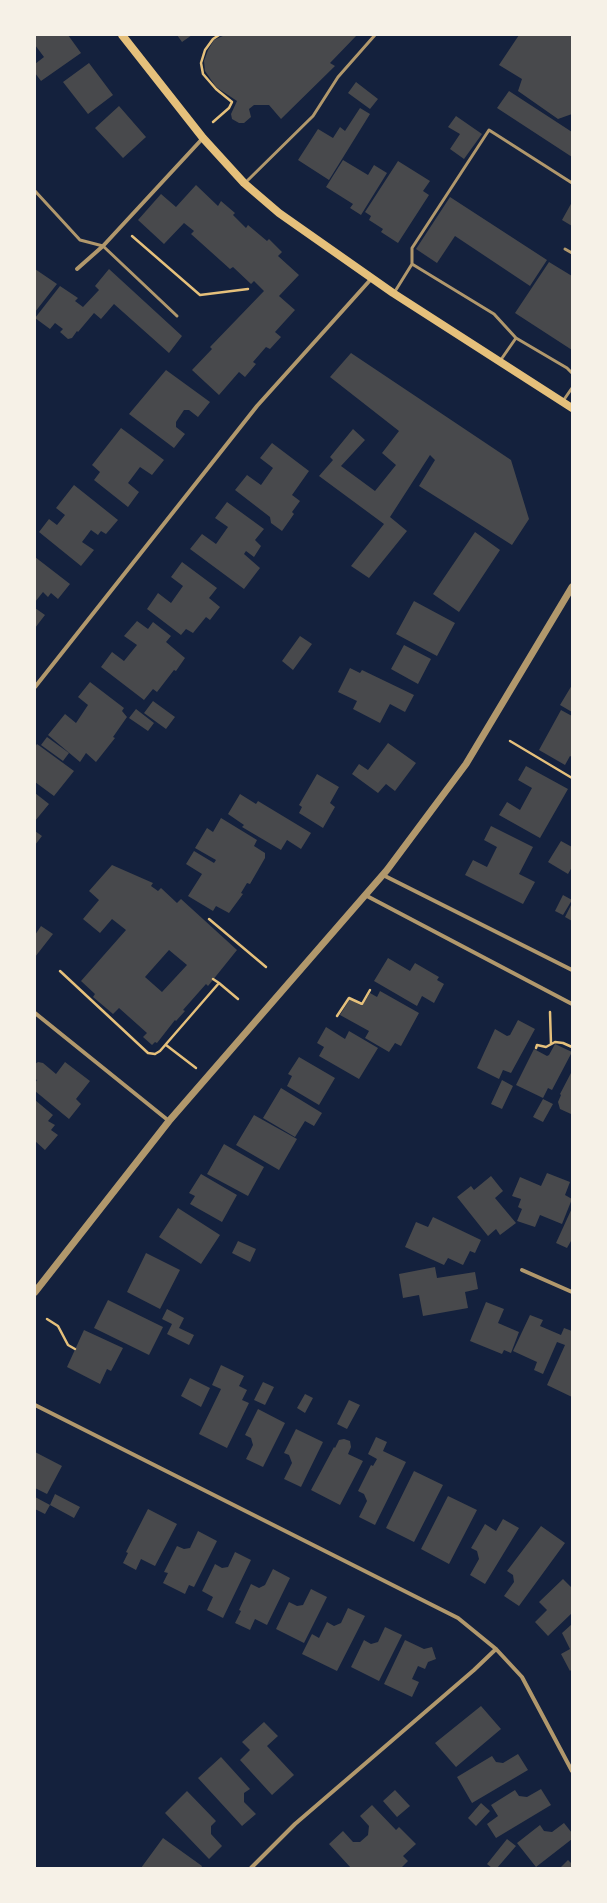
<!DOCTYPE html>
<style>
body{margin:0}
#map{position:relative;width:607px;height:1903px;overflow:hidden;background:#14213d;font-family:"PT Sans",sans-serif}
canvas{display:block}
.frame{position:absolute;inset:0;border:36px solid #f6f1e7;pointer-events:none}
</style>
<div id="map">
<canvas width="607" height="1903"></canvas>
<div class="frame"></div>
</div>
<script>
const ctx = document.querySelector('canvas').getContext('2d');
ctx.lineJoin = 'round';
function fill(path, color) { ctx.fillStyle = color; ctx.fill(path, 'evenodd'); }
const toPath = rows => new Path2D(rows.map(r => 'M' + r).join(''));
function trace(path, color, width, dash) { ctx.strokeStyle = color; ctx.lineWidth = width; ctx.lineCap = dash ? 'butt' : 'round'; ctx.setLineDash(dash || []); ctx.stroke(path); }
fill(toPath([
 [37,35,68,35,81,53,41,81,35,73,35,64,44,57,35,45,35,36],
 [177,35,192,35,182,42],
 [225,35,357,35,330,63,335,66,281,119,269,105,254,105,249,109,251,117,244,123,239,123,232,119,231,114,237,101,216,87,205,71,204,61,208,50,214,40],
 [519,35,572,35,572,114,558,119,518,91,522,79,499,65],
 [89,63,113,95,88,114,63,82],
 [356,82,378,99,370,109,348,93],
 [509,91,572,132,572,157,497,108],
 [119,106,146,137,123,158,95,128],
 [360,108,370,114,329,180,298,160,318,129,333,138,340,127,345,131],
 [456,116,482,134,464,159,450,149,460,134,448,127],
 [343,160,368,175,374,165,387,173,361,215,350,208,353,204,326,187],
 [398,161,430,181,423,191,429,195,398,243,381,232,383,229,369,220,371,216,365,212],
 [196,185,218,206,221,201,235,213,233,215,246,228,248,225,267,241,269,239,282,252,278,256,299,275,279,296,295,310,275,332,281,337,270,349,266,347,253,362,256,364,245,377,239,372,219,395,192,370,212,349,210,347,264,291,254,281,251,284,233,267,230,269,191,234,194,231,184,223,164,244,138,220,161,194,176,207],
 [450,197,547,260,530,286,455,236,437,263,416,249],
 [572,202,572,226,562,220],
 [549,262,572,276,572,350,515,313],
 [35,269,57,284,35,312],
 [109,269,182,336,169,353,114,304,101,319,94,313,78,332,77,331,72,338,68,339,60,332,63,329,55,323,50,329,35,318,60,286,78,298,75,301,83,307,99,290,95,286],
 [351,353,511,460,529,519,512,545,419,486,435,460,430,455,390,517,407,531,369,578,351,566,384,524,319,476,333,460,330,457,353,429,365,440,341,466,375,491,396,465,382,453,399,431,330,377],
 [166,370,210,402,198,417,189,410,184,410,176,422,176,427,185,434,174,448,129,414],
 [121,428,164,460,152,475,140,467,128,483,139,492,128,507,94,480,100,472,92,465],
 [272,443,309,471,292,495,300,501,292,512,294,514,282,531,271,523,270,517,235,490,247,475,261,485,273,468,260,458],
 [74,485,118,520,106,534,101,531,98,535,91,530,82,542,94,550,81,566,39,532,49,519,57,525,65,515,56,508],
 [227,502,264,529,255,540,261,546,254,557,246,551,244,554,260,568,244,589,190,549,202,534,216,544,228,527,215,518],
 [475,532,500,550,459,612,433,594],
 [35,557,70,584,58,599,51,593,48,597,43,592,35,602],
 [182,562,217,588,209,598,220,607,210,620,206,617,193,633,186,629,181,635,147,609,158,593,171,603,183,586,171,577],
 [414,601,455,623,437,656,396,634],
 [35,608,45,615,35,628],
 [137,621,148,629,153,622,171,636,166,642,185,658,176,671,174,670,157,692,153,689,144,700,101,667,112,652,124,661,137,645,124,636],
 [300,636,312,644,293,670,282,661],
 [404,645,431,659,418,684,391,669],
 [350,668,360,673,362,670,414,695,405,712,390,704,380,723,353,709,357,701,338,692],
 [90,682,124,708,122,711,127,717,113,737,115,738,96,762,86,753,80,762,48,735,65,714,76,723,88,705,78,697],
 [572,685,572,712,560,705],
 [153,701,175,717,166,729,144,713],
 [136,709,154,723,148,731,129,718],
 [561,710,572,716,572,757,570,756,565,765,539,750],
 [47,737,69,753,63,761,41,745],
 [388,743,416,763,395,791,386,784,378,793,352,774,359,764,368,770],
 [37,744,74,771,54,796,35,782,35,747],
 [526,766,568,789,540,838,499,815,507,802,520,810,532,788,518,780],
 [317,774,339,787,330,803,335,807,323,828,299,813,302,807,299,805],
 [35,793,49,804,35,821],
 [240,794,256,804,258,801,311,833,301,849,287,840,281,850,242,827,244,825,228,814],
 [221,818,257,840,254,846,265,853,265,858,250,884,247,883,241,893,243,894,229,913,216,906,213,911,188,896,202,874,186,864,194,851,214,863,216,860,195,848,207,828,213,832],
 [491,826,533,847,519,874,535,882,523,904,465,875,473,860,487,867,497,847,484,840],
 [35,831,42,836,35,845],
 [561,841,572,847,572,867,568,874,548,862],
 [112,865,153,883,151,886,158,891,161,888,177,903,181,899,237,950,208,986,206,984,183,1010,185,1011,176,1021,175,1020,157,1043,155,1042,152,1045,143,1037,147,1033,119,1008,113,1014,93,997,95,994,81,981,126,930,112,919,100,933,83,919,99,900,89,891],
 [169,950,187,965,162,992,145,977],
 [563,895,572,900,563,915,555,911],
 [572,903,572,921,565,917],
 [41,926,53,934,35,957,35,935],
 [388,958,410,971,415,963,439,977,437,980,444,984,434,1003,422,996,417,1006,374,981],
 [380,991,419,1013,401,1046,395,1043,389,1052,365,1038,369,1031,340,1015,350,999,362,1006,370,993,377,997],
 [518,1020,535,1029,511,1073,503,1070,499,1079,477,1068,495,1029,507,1036,510,1035],
 [326,1027,345,1039,349,1031,378,1048,359,1079,319,1056,324,1047,317,1043],
 [555,1044,572,1052,552,1090,548,1088,543,1098,516,1085,534,1049,547,1056,549,1055],
 [299,1057,335,1078,319,1105,287,1086,292,1076,288,1074],
 [38,1062,43,1063,56,1074,65,1062,90,1081,76,1099,81,1104,69,1119,35,1091,35,1083,37,1080,35,1079,35,1064],
 [572,1071,572,1114,571,1114,560,1109,558,1102,561,1095,560,1094],
 [502,1080,513,1086,502,1109,491,1104],
 [281,1088,322,1113,314,1126,305,1121,295,1137,263,1118],
 [543,1099,553,1104,543,1122,533,1117],
 [35,1100,53,1115,48,1121,55,1125,51,1130,58,1135,45,1150,35,1141],
 [254,1115,297,1139,279,1170,236,1145],
 [224,1144,264,1167,248,1196,207,1174],
 [547,1173,570,1182,565,1195,572,1199,562,1224,540,1215,535,1227,517,1221,522,1209,518,1207,521,1199,512,1196,520,1177,541,1186],
 [201,1174,237,1195,222,1222,190,1204,195,1196,189,1193],
 [491,1176,503,1191,495,1198,516,1223,500,1235,496,1229,488,1236,457,1197,471,1186,474,1190],
 [178,1208,220,1235,201,1264,159,1237],
 [572,1208,572,1242,571,1241,567,1248,556,1243],
 [433,1217,481,1240,475,1253,470,1251,463,1265,448,1258,444,1265,405,1247,416,1222,428,1227],
 [238,1241,256,1249,250,1262,232,1253],
 [146,1253,180,1270,160,1309,127,1292],
 [435,1267,437,1278,475,1272,478,1289,465,1292,468,1308,423,1316,419,1295,403,1298,399,1274],
 [108,1300,163,1327,149,1355,94,1328],
 [486,1302,504,1309,498,1323,519,1332,511,1353,504,1350,502,1354,470,1341],
 [167,1309,184,1318,179,1328,194,1335,189,1345,167,1334,172,1324,162,1319],
 [530,1315,543,1320,540,1326,561,1335,564,1328,572,1331,572,1397,547,1385,565,1345,557,1342,543,1374,534,1370,537,1362,513,1351],
 [84,1330,123,1348,111,1371,107,1369,100,1384,67,1367],
 [221,1365,244,1376,239,1386,247,1390,242,1400,249,1403,227,1448,199,1434,221,1389,212,1385],
 [190,1378,210,1388,201,1407,181,1396],
 [263,1382,274,1387,265,1405,254,1400],
 [305,1394,313,1398,305,1413,297,1408],
 [349,1400,360,1405,347,1429,337,1424],
 [258,1409,285,1423,263,1467,246,1459,253,1445,251,1438,245,1435],
 [296,1429,323,1442,301,1487,284,1479,292,1463,289,1455,284,1453],
 [376,1437,387,1442,383,1451,406,1462,375,1525,359,1517,367,1501,364,1494,358,1491,371,1465,373,1466,377,1459,368,1454],
 [344,1439,350,1441,351,1447,348,1454,363,1461,340,1505,311,1490,334,1447,335,1448,339,1440],
 [35,1452,62,1466,47,1494,35,1488],
 [414,1471,443,1485,414,1542,386,1528],
 [55,1494,80,1507,74,1518,50,1505],
 [448,1496,477,1510,449,1564,421,1549],
 [35,1497,50,1505,45,1514,35,1509],
 [148,1509,177,1524,155,1566,141,1559,136,1570,123,1563,128,1553,126,1552],
 [503,1519,519,1528,485,1584,470,1575,479,1559,477,1551,471,1548,485,1524,496,1531],
 [541,1526,565,1543,519,1606,504,1596,514,1582,513,1575,507,1571],
 [198,1531,217,1541,194,1587,189,1585,185,1594,163,1583,168,1573,164,1572,177,1546,184,1549,190,1548],
 [235,1552,251,1560,223,1618,207,1610,213,1597,202,1591,215,1564,222,1568,228,1567],
 [273,1569,290,1578,267,1625,255,1619,250,1630,235,1623,241,1611,239,1610,251,1584,259,1588,265,1585],
 [563,1579,572,1588,572,1613,548,1636,535,1622,547,1610,539,1602],
 [311,1589,327,1597,304,1643,276,1629,289,1602,297,1606,303,1605],
 [348,1608,365,1616,337,1671,302,1654,312,1634,319,1638,327,1622,334,1626,341,1623],
 [572,1624,572,1669,570,1671,561,1654,570,1649,562,1633],
 [385,1627,402,1635,379,1681,351,1667,364,1640,371,1644,378,1642],
 [405,1640,424,1649,432,1647,436,1659,428,1662,425,1669,418,1666,412,1679,419,1682,412,1697,384,1684],
 [481,1706,501,1729,456,1767,435,1743],
 [264,1722,278,1736,267,1746,294,1775,272,1795,240,1760,250,1750,242,1742],
 [518,1754,528,1770,472,1803,457,1777,492,1756,496,1762,503,1763],
 [221,1757,250,1789,244,1793,244,1802,256,1814,242,1826,198,1778],
 [541,1789,551,1805,496,1838,487,1824,498,1816,491,1805,515,1790,519,1796,527,1797],
 [395,1790,410,1806,397,1817,383,1801],
 [187,1791,216,1821,211,1826,211,1834,222,1846,209,1859,165,1813],
 [481,1803,490,1811,476,1826,468,1818],
 [372,1805,396,1830,399,1827,416,1844,403,1856,408,1861,401,1868,351,1868,329,1844,343,1831,353,1842,360,1842,368,1835,369,1826,360,1816],
 [564,1823,572,1833,572,1839,536,1867,517,1843,540,1825,544,1831,552,1832],
 [163,1838,202,1866,201,1868,141,1868],
 [507,1839,516,1846,497,1868,492,1868,487,1864],
 [568,1860,572,1864,572,1868,560,1868]
]), '#48494c');
trace(toPath([
 [213,122,229,108,232,102,216,89,203,74,201,63,205,50,213,39,219,35],
 [132,236,200,295,248,289],
 [510,741,572,778],
 [209,919,266,967],
 [60,971,148,1053,155,1054,160,1051,219,983,213,979],
 [219,983,238,999],
 [550,1012,551,1044],
 [337,1016,349,998,362,1004,370,990],
 [166,1045,196,1068],
 [536,1048,537,1045,546,1047,555,1042,563,1043,572,1047],
 [47,1319,58,1326,68,1345,75,1349]
]), '#e5c07b', 2.5);
trace(toPath([
 [246,182,313,116,338,77,375,35],
 [572,183,489,130,412,248,412,264,494,314,516,338,567,368,572,373],
 [35,191,80,240,103,246,177,316],
 [565,249,572,253],
 [394,293,412,264],
 [500,361,516,338],
 [563,401,572,388]
]), '#b1986c', 3);
trace(toPath([
 [77,269,103,246,203,138],
 [35,687,257,406,372,278],
 [383,875,572,970],
 [365,895,572,1004],
 [35,1013,169,1121],
 [522,1270,572,1292],
 [35,1405,458,1618,496,1649,522,1677,572,1771],
 [251,1868,295,1824,474,1670,496,1649]
]), '#b1986c', 4);
trace(toPath([
 [35,1292,169,1121,387,870,466,764,572,587]
]), '#b1986c', 7);
trace(toPath([
 [122,35,203,138,244,183,279,213,393,293,572,408]
]), '#e5c07b', 8);
</script>
